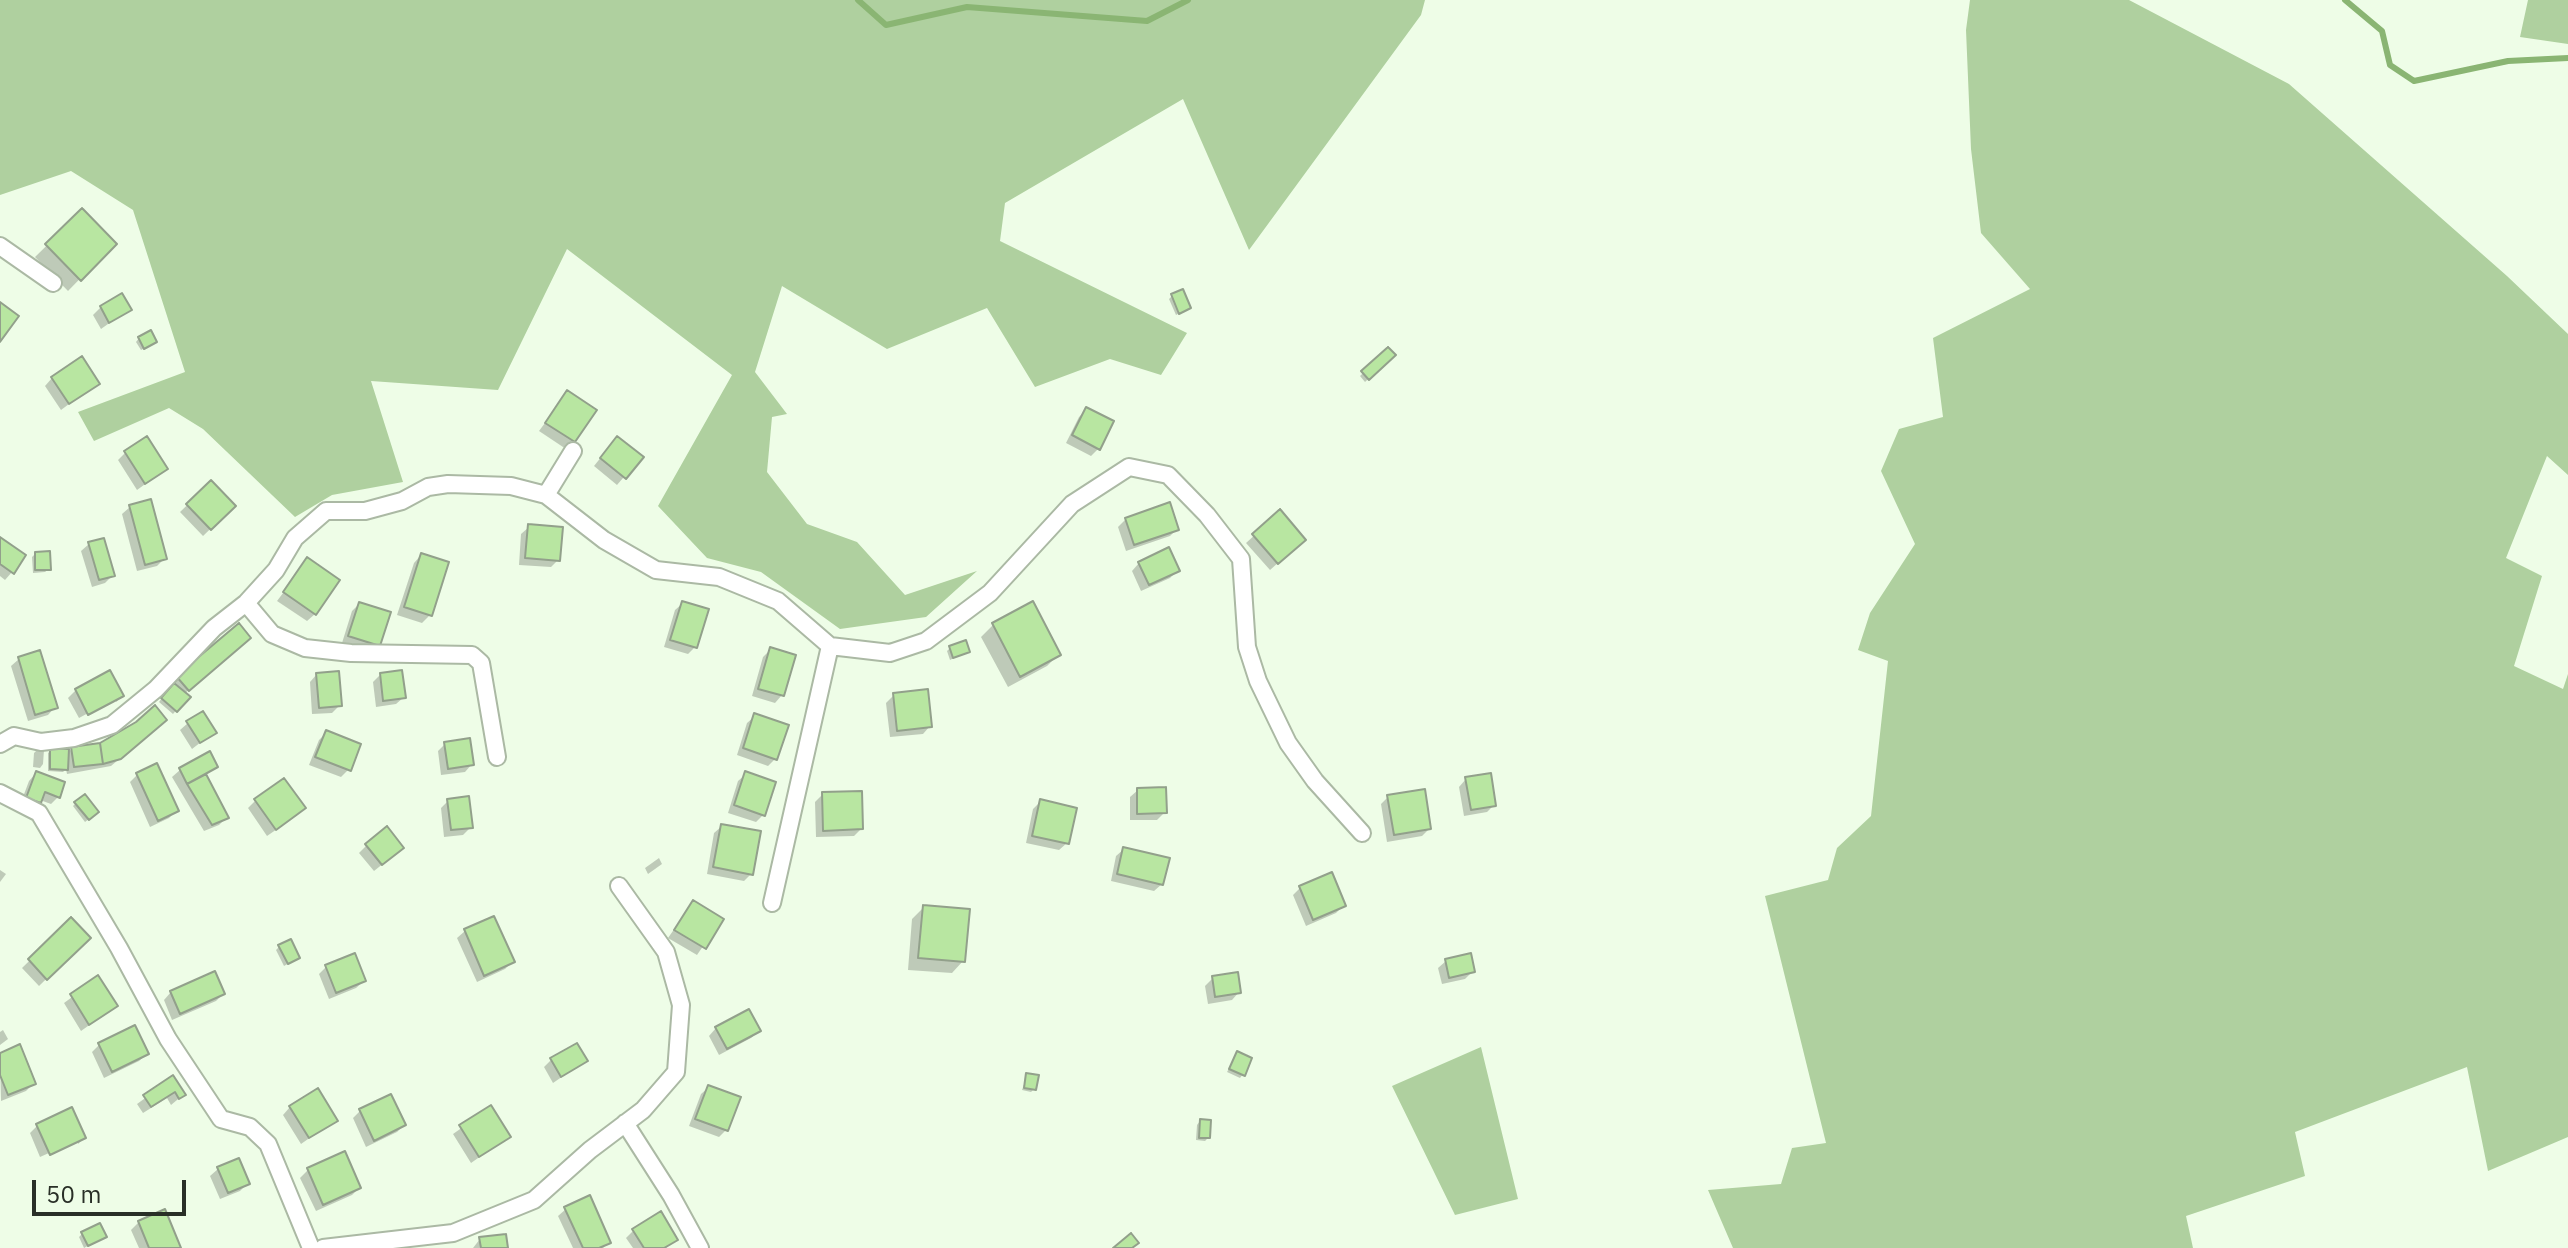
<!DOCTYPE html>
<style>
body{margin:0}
#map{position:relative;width:2568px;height:1248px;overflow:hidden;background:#eefde7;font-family:"IBM Plex Sans",sans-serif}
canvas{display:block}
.scale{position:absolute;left:32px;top:1180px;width:154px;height:36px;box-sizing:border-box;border:4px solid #292f27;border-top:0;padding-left:10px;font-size:24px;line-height:28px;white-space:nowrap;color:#292f27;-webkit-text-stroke:6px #eefde7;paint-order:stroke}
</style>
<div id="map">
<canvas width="2568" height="1248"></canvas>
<div class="scale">50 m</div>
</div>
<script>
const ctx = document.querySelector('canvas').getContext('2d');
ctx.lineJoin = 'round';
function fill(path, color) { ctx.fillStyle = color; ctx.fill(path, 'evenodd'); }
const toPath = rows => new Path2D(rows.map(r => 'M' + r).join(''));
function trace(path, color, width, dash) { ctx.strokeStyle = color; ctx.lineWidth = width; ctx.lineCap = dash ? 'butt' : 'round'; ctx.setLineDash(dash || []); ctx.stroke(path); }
fill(toPath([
 [0,0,1425,0,1421,15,1249,250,1183,99,1005,203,1000,241,1187,333,1161,375,1110,359,1035,387,987,308,887,349,782,286,755,372,787,414,772,417,767,472,807,524,857,542,905,595,977,571,926,617,840,629,761,572,707,558,658,506,732,375,567,249,498,390,371,381,403,482,332,495,295,517,203,429,169,408,94,441,78,412,185,372,133,210,71,171,0,195],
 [1970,0,2129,0,2289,84,2507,276,2568,334,2568,475,2547,456,2506,558,2542,576,2514,666,2563,689,2568,674,2568,1137,2488,1171,2467,1067,2295,1132,2305,1176,2186,1216,2193,1248,1733,1248,1708,1190,1781,1184,1792,1148,1826,1143,1765,896,1828,880,1837,848,1871,816,1888,661,1858,650,1870,613,1915,544,1881,471,1899,429,1943,417,1933,338,2030,289,1981,233,1971,149,1966,30],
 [2528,0,2568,0,2568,44,2520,37],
 [1481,1047,1518,1199,1455,1215,1392,1086]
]), '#afd09f');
fill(toPath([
 [82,211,114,244,68,291,35,257],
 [1172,296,1189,308,1176,315,1169,299],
 [101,307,129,309,101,329,93,315],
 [139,338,151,345,141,350,136,342],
 [1387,350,1393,355,1365,382,1360,376],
 [52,378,97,383,61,410,45,386],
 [568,392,594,410,566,449,539,431],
 [1087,409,1098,449,1091,456,1066,443,1079,417],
 [610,446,641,457,617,485,594,466],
 [125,453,166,469,137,490,118,460],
 [211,482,234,506,203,536,180,512],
 [130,507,165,558,157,566,137,571,122,514],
 [1280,512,1296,547,1270,570,1246,543],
 [1126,519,1177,529,1170,536,1126,551,1118,527],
 [529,527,558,560,551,567,519,565,521,534],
 [0,539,12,572,5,580,0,576],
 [89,544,113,575,105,583,92,587,81,551],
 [35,554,49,569,45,572,33,573,32,557],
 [421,555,430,615,422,623,397,615,414,563],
 [308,560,315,614,307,621,277,601],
 [1139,563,1178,570,1170,578,1141,591,1132,571],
 [683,603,695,647,688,654,664,647,675,610],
 [359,604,379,645,371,652,342,643,352,611],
 [1032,604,1059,654,1047,666,1008,687,981,637,993,625],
 [241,646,184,694,188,697,173,714,159,702,177,678],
 [950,648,968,651,950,660,947,651],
 [770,650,782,695,775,703,752,696,763,657],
 [19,659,55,707,48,715,28,721,11,666],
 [317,674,340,705,332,713,312,714,310,682],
 [381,674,404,697,396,704,376,707,373,682],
 [76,690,122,696,116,702,116,698,79,718,68,698],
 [894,695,930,726,923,734,890,737,886,703],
 [755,716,775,759,768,766,737,755,747,723],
 [188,723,214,732,192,749,180,730],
 [157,727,111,766,67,774,66,769,63,772,48,771,48,753,51,750,66,754,72,749,101,745],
 [326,733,349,769,341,777,309,765,319,740],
 [445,744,472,764,465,772,441,775,438,751],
 [37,750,44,750,43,764,40,768,33,767,34,753],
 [209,754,216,767,205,776,226,818,219,825,204,831,172,777,180,770],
 [36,773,58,797,51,804,40,800,32,810,20,805,29,781],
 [746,774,763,815,756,822,728,813,738,781],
 [137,775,177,810,169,818,150,827,130,782],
 [1466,779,1494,805,1487,812,1464,816,1459,787],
 [1138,790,1165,812,1157,820,1130,820,1130,797],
 [823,794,861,829,854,836,816,837,815,802],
 [1388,797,1429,829,1422,836,1387,842,1381,804],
 [255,801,296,816,267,836,248,808],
 [448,801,471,827,463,835,444,837,441,808],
 [1040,802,1067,843,1059,850,1026,843,1033,809],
 [76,803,94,815,85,822,73,806],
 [722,826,751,874,744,881,707,874,714,833],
 [367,845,394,855,374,871,359,853],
 [1124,849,1162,884,1154,891,1111,881,1116,856],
 [659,858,662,864,648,874,645,868],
 [0,870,6,874,0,882],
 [1300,888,1344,905,1336,913,1306,926,1293,895],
 [693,902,721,920,697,955,668,938],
 [924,907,963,961,952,973,908,970,912,919],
 [493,918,512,962,505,969,477,982,457,938,465,931],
 [71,920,88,938,39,986,22,968],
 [280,946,298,958,284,966,276,950],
 [1446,961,1473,971,1465,979,1442,984,1438,968],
 [326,967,364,981,356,988,329,999,319,974],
 [98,978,116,1006,81,1031,64,1003],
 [1213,978,1239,992,1232,1000,1208,1004,1205,986],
 [171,992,223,994,216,1001,172,1020,164,1000],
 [716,1028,759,1031,751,1038,719,1055,709,1036],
 [3,1030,8,1039,0,1045,0,1032],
 [99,1045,147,1054,139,1061,104,1078,92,1052],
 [1237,1054,1243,1074,1240,1078,1227,1072],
 [0,1055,34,1083,26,1091,1,1101],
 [551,1060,585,1061,553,1083,544,1067],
 [1027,1076,1034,1089,1031,1092,1022,1090],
 [173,1078,183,1095,171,1105,167,1098,143,1113,137,1104],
 [709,1087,726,1130,719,1137,689,1126,701,1094],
 [290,1107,335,1120,301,1144,283,1115],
 [490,1108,508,1137,471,1163,453,1134],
 [360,1111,404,1125,397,1132,366,1147,353,1118],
 [1200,1121,1208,1138,1205,1141,1196,1140,1197,1125],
 [37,1126,84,1138,78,1144,78,1140,40,1157,30,1133],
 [344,1154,359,1188,352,1195,316,1211,300,1178,308,1170],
 [238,1160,248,1183,240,1191,220,1199,210,1176,218,1169],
 [566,1209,609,1242,603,1248,573,1248,558,1216],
 [139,1222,179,1248,139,1248,131,1230],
 [634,1230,675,1239,666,1248,633,1248,626,1238],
 [82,1234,104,1237,84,1248,79,1237],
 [480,1239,506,1248,473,1248]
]), '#0003');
trace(toPath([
 [858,0,886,25,967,7,1147,21,1188,0],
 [2345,0,2382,31,2390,65,2414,81,2508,61,2568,58]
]), '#8ab573', 6);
const building = toPath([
 [82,208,117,244,81,281,45,244,82,208],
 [1183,289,1191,308,1179,314,1171,294,1183,289],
 [122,293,132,310,109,323,100,306,122,293],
 [0,302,19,316,0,342,0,302],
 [151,330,157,342,144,349,138,337,151,330],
 [1388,347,1396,355,1369,380,1361,371,1388,347],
 [82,356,100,384,69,404,51,377,82,356],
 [567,390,597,410,575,442,545,423,567,390],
 [1086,407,1114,421,1100,450,1072,435,1086,407],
 [147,436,168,469,145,484,124,451,147,436],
 [617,436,644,457,626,479,600,458,617,436],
 [211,480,236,506,211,530,186,504,211,480],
 [151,499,167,559,145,565,129,505,151,499],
 [1170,502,1179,530,1134,545,1125,518,1170,502],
 [1280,509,1306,540,1278,564,1252,534,1280,509],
 [528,524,563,527,560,561,525,558,528,524],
 [0,537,26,555,14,574,0,564,0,537],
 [104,538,115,576,99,580,88,542,104,538],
 [1169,547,1180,571,1149,585,1138,562,1169,547],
 [50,551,51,570,35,570,35,552,50,551],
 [421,553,449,562,432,616,404,607,421,553],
 [307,557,340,580,316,615,283,592,307,557],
 [682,601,709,609,697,648,670,640,682,601],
 [1033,601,1061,655,1020,677,992,623,1033,601],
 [359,602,391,612,380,646,348,636,359,602],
 [239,623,251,638,189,691,176,676,239,623],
 [966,640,970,652,953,658,949,646,966,640],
 [770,647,796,655,784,696,758,689,770,647],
 [40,650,58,708,35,715,18,657,40,650],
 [110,670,124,696,88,715,75,689,110,670],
 [402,670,406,698,383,701,380,673,402,670],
 [339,671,342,706,319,708,316,673,339,671],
 [174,683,191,697,177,712,161,698,174,683],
 [928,689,932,727,897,731,893,693,928,689],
 [155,705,167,720,121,759,103,764,100,743,136,722,155,705],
 [203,711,217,733,200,743,186,721,203,711],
 [754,713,789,725,777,760,743,748,754,713],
 [326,730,361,744,351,771,315,757,326,730],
 [470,738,474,765,448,769,444,742,470,738],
 [100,743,103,764,74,767,71,747,100,743],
 [50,748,69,749,68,770,50,769,50,748],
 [210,751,218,767,187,784,179,768,210,751],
 [157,763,179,811,158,821,136,773,157,763],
 [36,771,65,782,60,798,45,792,41,803,26,798,36,771],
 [745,771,776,782,765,816,734,805,745,771],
 [1491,773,1496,806,1471,810,1465,777,1491,773],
 [206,774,229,818,212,825,187,784,206,774],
 [284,778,306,808,276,830,254,799,284,778],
 [1166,787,1167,813,1137,814,1137,788,1166,787],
 [1425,789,1431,829,1394,835,1387,795,1425,789],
 [862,791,863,829,823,831,822,792,862,791],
 [85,794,99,812,89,820,74,802,85,794],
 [469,796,473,828,451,830,447,799,469,796],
 [1040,799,1077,808,1069,844,1032,836,1040,799],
 [721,824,761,831,753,875,713,867,721,824],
 [387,826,404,848,382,865,365,844,387,826],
 [1123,847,1170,858,1163,885,1117,874,1123,847],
 [1332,872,1346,906,1313,920,1299,886,1332,872],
 [693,900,724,919,706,949,674,930,693,900],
 [923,905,970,909,965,962,918,958,923,905],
 [494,916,515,962,484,976,464,929,494,916],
 [71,917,91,938,47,980,28,959,71,917],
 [291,939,300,958,288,964,278,945,291,939],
 [355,953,366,981,336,993,325,965,355,953],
 [1471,953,1475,972,1449,978,1445,959,1471,953],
 [215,971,225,994,180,1014,170,991,215,971],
 [1238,972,1241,993,1215,997,1212,976,1238,972],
 [98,975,118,1006,89,1025,70,994,98,975],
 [749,1009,761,1031,727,1049,715,1027,749,1009],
 [135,1025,149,1054,112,1072,98,1043,135,1025],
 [577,1043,588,1061,561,1077,550,1058,577,1043],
 [20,1044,36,1084,8,1095,0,1075,0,1053,20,1044],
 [1237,1051,1252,1058,1245,1076,1229,1069,1237,1051],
 [1026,1073,1039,1075,1036,1090,1024,1088,1026,1073],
 [173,1075,186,1095,179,1099,175,1092,151,1107,143,1095,173,1075],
 [708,1085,741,1097,728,1131,695,1119,708,1085],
 [318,1088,338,1121,309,1138,289,1106,318,1088],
 [391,1094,406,1125,374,1141,359,1109,391,1094],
 [491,1105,511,1137,479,1157,459,1125,491,1105],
 [72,1107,86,1138,50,1155,36,1124,72,1107],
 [1200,1119,1211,1120,1210,1138,1199,1138,1200,1119],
 [345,1151,361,1188,323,1205,307,1168,345,1151],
 [239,1158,250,1184,228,1193,217,1167,239,1158],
 [590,1195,611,1243,599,1248,583,1248,564,1207,590,1195],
 [165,1209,181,1248,149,1248,138,1221,165,1209],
 [661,1211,678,1240,664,1248,644,1248,632,1229,661,1211],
 [100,1223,107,1237,88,1246,81,1232,100,1223],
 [1131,1233,1139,1243,1132,1248,1113,1248,1131,1233],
 [506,1234,508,1248,481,1248,479,1237,506,1234]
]);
fill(building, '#b8e6a1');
trace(building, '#92a08b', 2);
const street = toPath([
 [0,246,53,283],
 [546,495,573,451],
 [246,603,272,634,305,648,351,653,472,655,481,663,497,757],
 [0,744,14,736,41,742,74,738,112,725,156,689,214,628,246,603,276,570,295,538,326,511,365,511,402,501,428,487,448,484,511,486,546,495,604,540,656,570,719,577,778,601,830,646,890,653,926,641,990,593,1072,504,1129,467,1168,475,1207,515,1241,559,1247,647,1258,681,1288,743,1315,781,1362,833],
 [0,793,39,813,119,948,168,1039,221,1119,250,1127,268,1144,311,1248],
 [772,903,830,646],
 [625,1123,671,1195,700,1248],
 [323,1248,453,1233,534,1200,590,1150,643,1110,676,1072,681,1005,666,952,619,886]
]);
trace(street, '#abb9a4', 20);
trace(street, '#fff', 16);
</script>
